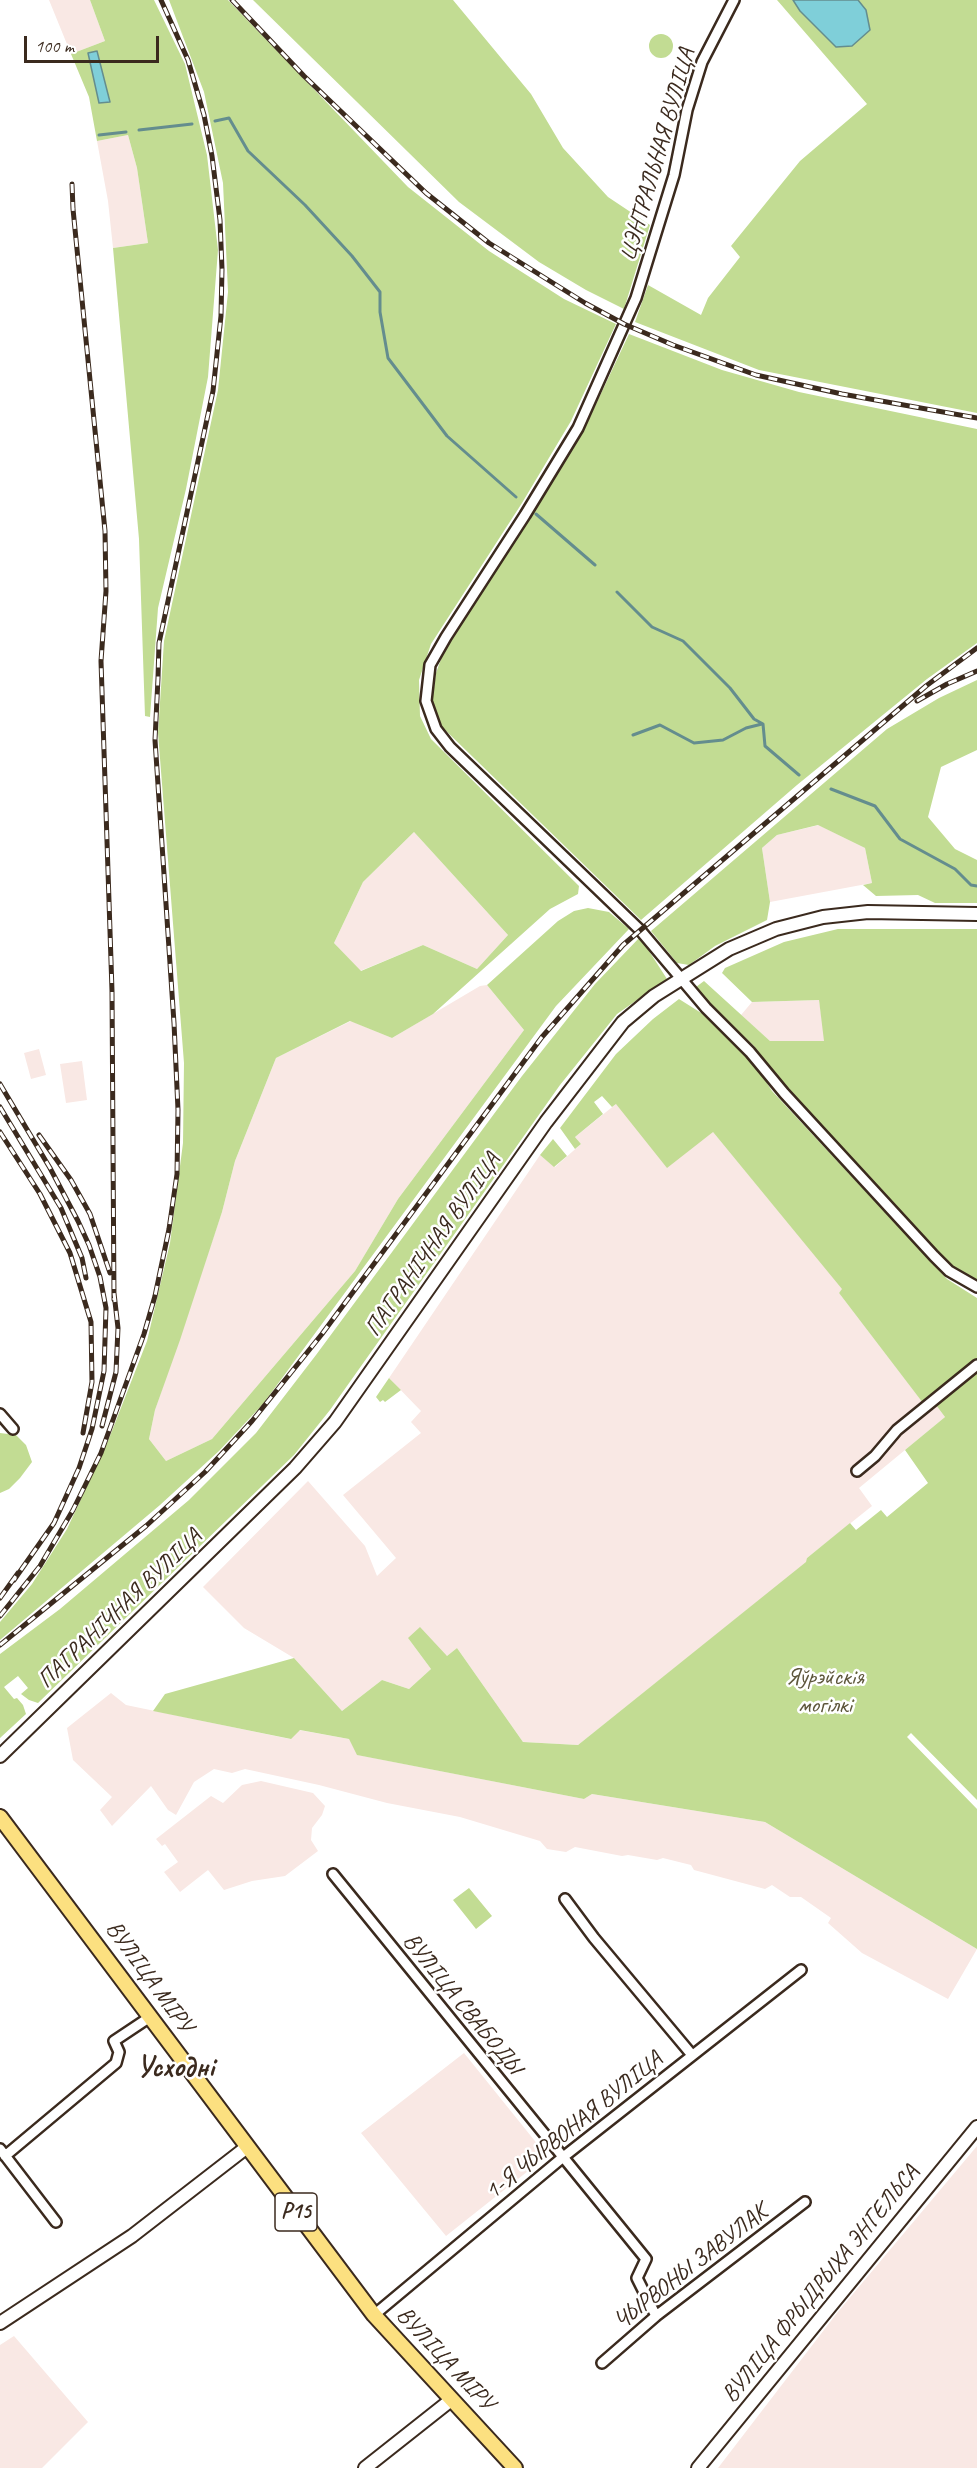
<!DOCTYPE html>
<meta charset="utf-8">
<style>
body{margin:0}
#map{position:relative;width:977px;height:2468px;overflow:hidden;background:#fff;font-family:Caveat,sans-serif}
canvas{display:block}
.scale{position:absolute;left:24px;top:36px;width:135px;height:27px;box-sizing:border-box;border:3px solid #3b2a1e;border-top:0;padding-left:8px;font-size:18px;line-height:21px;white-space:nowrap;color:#3b2a1e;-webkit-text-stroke:4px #fff;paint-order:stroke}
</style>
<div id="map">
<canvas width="977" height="2468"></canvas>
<div class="scale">100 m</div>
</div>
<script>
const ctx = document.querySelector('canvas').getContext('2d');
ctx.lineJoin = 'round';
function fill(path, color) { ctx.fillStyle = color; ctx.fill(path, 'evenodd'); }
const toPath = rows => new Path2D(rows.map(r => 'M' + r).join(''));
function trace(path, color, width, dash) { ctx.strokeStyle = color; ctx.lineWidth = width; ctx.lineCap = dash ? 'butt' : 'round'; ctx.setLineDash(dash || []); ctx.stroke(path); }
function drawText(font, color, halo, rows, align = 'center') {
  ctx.font = font + ' Caveat,sans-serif'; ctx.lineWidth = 5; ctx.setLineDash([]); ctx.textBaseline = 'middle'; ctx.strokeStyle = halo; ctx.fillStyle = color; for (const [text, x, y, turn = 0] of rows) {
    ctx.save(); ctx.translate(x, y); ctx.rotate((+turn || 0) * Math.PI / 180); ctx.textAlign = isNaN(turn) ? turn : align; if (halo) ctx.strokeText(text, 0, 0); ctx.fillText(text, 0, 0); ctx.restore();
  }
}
fill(toPath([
 [49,0,90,0,105,41,71,54],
 [128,135,137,168,148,243,113,248,108,201,97,141],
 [819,825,865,848,872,883,770,902,762,848,777,835],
 [414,832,508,935,477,969,423,945,360,971,334,943,363,882],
 [487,985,524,1030,398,1199,355,1271,212,1439,166,1461,149,1439,155,1410,222,1212,235,1161,276,1058,351,1021,392,1038,480,986],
 [819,1000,825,1041,770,1041,741,1015,752,1002],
 [39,1049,46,1075,31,1079,24,1053],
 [82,1061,87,1100,66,1103,60,1064],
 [616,1104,713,1132,843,1289,839,1293,925,1405,931,1402,936,1405,945,1417,859,1488,872,1506,807,1558,807,1562,737,1618,578,1745,523,1742,457,1648,447,1656,408,1638,431,1669,409,1689,382,1680,342,1711,294,1658,244,1628,203,1587,308,1481,365,1546,377,1576,396,1558,343,1495,421,1433,411,1422,421,1411,389,1378,540,1155,555,1167,581,1144,575,1137],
 [111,1693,126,1705,290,1739,299,1730,349,1739,358,1755,584,1799,592,1794,765,1822,977,1949,948,1999,862,1953,828,1923,831,1918,801,1897,790,1897,772,1885,765,1889,694,1870,691,1865,663,1858,657,1860,628,1855,622,1856,575,1847,566,1852,547,1849,540,1841,460,1817,387,1803,319,1785,245,1769,232,1773,214,1769,194,1782,176,1815,168,1810,151,1786,112,1826,100,1810,112,1797,73,1760,67,1728],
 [261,1781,313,1793,325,1806,322,1815,312,1828,311,1840,318,1851,285,1876,252,1881,224,1890,208,1870,180,1892,164,1872,178,1862,165,1844,162,1846,156,1839,211,1796,223,1803,242,1785],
 [464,2053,547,2156,446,2236,361,2133],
 [977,2146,977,2468,718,2468,837,2313],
 [14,2336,88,2422,42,2468,0,2468,0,2345]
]), '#f9e8e4');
fill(toPath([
 [90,0,154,0,185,64,207,155,218,250,208,377,186,489,158,608,150,717,145,716,139,539,113,248,148,243,137,168,128,135,97,141,89,97,71,54,105,41],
 [169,0,228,0,408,187,489,251,564,299,616,324,571,421,522,503,431,644,419,680,420,716,431,739,579,886,578,894,550,909,433,1014,392,1038,350,1021,276,1058,235,1161,222,1212,180,1340,155,1410,149,1439,166,1461,212,1439,355,1271,398,1199,524,1030,487,985,558,921,574,911,588,908,609,912,629,929,556,1006,263,1404,219,1451,160,1505,0,1640,0,1622,32,1584,67,1529,108,1441,147,1341,170,1243,183,1143,184,1063,158,733,164,641,218,390,228,292,223,183,204,92],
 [414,832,508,935,477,969,423,945,361,971,334,943,363,882],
 [253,0,453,0,531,94,563,148,608,197,650,225,624,309,586,290,539,262,459,202],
 [777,0,977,0,977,413,759,370,635,322,648,285,701,315,708,298,740,257,731,246,800,161,867,104],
 '649 46a12 12 0 1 1 24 0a12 12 0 1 1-24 0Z',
 [629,334,722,370,799,392,977,429,977,643,927,679,797,785,641,920,442,727,432,702,436,673,445,648,522,531,589,419],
 [977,680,977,750,941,767,928,817,955,849,977,860,977,903,935,903,918,895,876,896,863,885,872,883,865,848,818,825,777,835,762,848,770,902,767,920,715,946,689,965,677,963,651,931,887,729,939,698],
 [838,929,977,929,977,1288,952,1272,784,1088,754,1046,709,1004,696,987,704,981,770,1041,824,1041,819,1000,752,1002,722,973,725,968,784,942],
 [640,937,667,979,617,1014,560,1085,330,1410,294,1455,38,1703,29,1700,21,1694,28,1688,18,1676,4,1687,14,1699,17,1698,23,1705,26,1714,0,1738,0,1654,60,1609,189,1500,256,1433,316,1355,522,1076,595,984],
 [679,999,706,1016,749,1055,772,1091,947,1279,977,1298,977,1361,923,1403,839,1293,842,1289,713,1132,667,1168,616,1104,612,1107,602,1096,594,1102,603,1114,575,1137,581,1144,575,1149,560,1128,616,1054,653,1019],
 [553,1139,567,1156,554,1167,540,1155],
 [977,1371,977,1800,911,1733,907,1737,977,1809,977,1949,765,1822,592,1794,584,1799,357,1755,349,1739,300,1730,291,1739,153,1711,165,1694,294,1658,342,1711,382,1680,409,1689,431,1669,408,1638,420,1627,447,1656,457,1648,523,1742,578,1745,806,1562,807,1558,850,1523,856,1530,881,1510,887,1517,928,1483,905,1450,945,1417,936,1405],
 [389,1378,401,1390,385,1402,383,1400,380,1402,376,1397],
 [0,1433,16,1435,26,1445,32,1462,20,1478,9,1489,0,1493],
 [469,1888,492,1916,476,1929,453,1900]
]), '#c2dc93');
const water = toPath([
 [793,0,858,0,866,10,870,30,852,46,836,47,800,11,793,0],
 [97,51,110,102,99,103,88,53,97,51]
]);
fill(water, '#7fcfd9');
trace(water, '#648d8e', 1.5);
trace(toPath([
 [215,121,229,118,248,151,305,205,352,256,380,292,380,312,388,358,447,436,516,497],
 [139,130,192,124],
 [99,135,126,132],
 [536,514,595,565],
 [617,592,652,627,683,641,730,688,754,719,763,724,765,746,799,775],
 [633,735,660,725,694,743,723,740,746,728,762,724],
 [831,789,875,806,900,839,955,869,971,885,977,886]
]), '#648d8e', 3);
const street = toPath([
 [734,0,702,62,687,110,674,175,636,298,578,428,525,515,446,637,430,665,426,701,436,729,450,747,640,930,706,1008,750,1052,784,1093,934,1256,949,1271,977,1287],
 [0,1414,13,1429],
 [857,1471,875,1456,897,1430,977,1365],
 [333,1874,646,2259,637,2278,656,2316],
 [565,1899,594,1938,692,2055],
 [0,2149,56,2222],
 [5,2156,116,2063,119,2052,114,2041,150,2017],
 [374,2315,562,2158,801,1970],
 [602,2363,656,2316,805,2202]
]);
const secondary = toPath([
 [0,1756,295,1468,335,1422,546,1122,623,1022,654,996,729,949,776,929,823,917,868,912,977,914],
 [0,2323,132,2236,247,2147],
 [365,2468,451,2400],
 [698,2468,977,2127]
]);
const primary = toPath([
 [0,1817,374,2315,515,2468]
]);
trace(street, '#3b2a1e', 14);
trace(secondary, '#3b2a1e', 16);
trace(primary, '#3b2a1e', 18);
trace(street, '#fff', 9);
trace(secondary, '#fff', 12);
trace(primary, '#fce080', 14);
const rail = toPath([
 [232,0,304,76,426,193,489,243,585,303,624,324,673,345,756,375,842,394,977,418],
 [72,184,73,209,105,531,106,591,101,661,112,991,114,1300],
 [917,701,947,684,977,671],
 [0,1084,50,1168,78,1221,89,1245,100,1277,106,1308,104,1371,92,1429,79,1468,54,1523,14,1580],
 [0,1107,61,1208,82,1258,86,1278],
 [0,1132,40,1194,70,1253,91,1322,92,1382,83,1433],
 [39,1135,71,1180,90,1214,110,1273],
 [102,1426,116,1372,118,1328,114,1293],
 [0,1598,18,1573],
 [0,1616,40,1566,73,1510,101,1453,144,1334,155,1296,169,1229,177,1174,178,1110,174,1023,155,740,158,678,159,643,213,391,221,316,222,269,220,220,212,156,204,115,188,60,161,0],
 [0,1645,146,1526,205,1472,252,1421,322,1334,542,1037,623,945,926,686,977,648]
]);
trace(rail, '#3b2a1e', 5);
trace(rail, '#fff', 3, [9]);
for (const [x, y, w] of [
 [296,2212,42]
]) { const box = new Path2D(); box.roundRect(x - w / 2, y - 19, w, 38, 4.5); ctx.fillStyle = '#fff'; ctx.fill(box); trace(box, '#3b2a1e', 1.5); }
drawText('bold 22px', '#3b2a1e', null, [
 ["Р15",296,2212]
]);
drawText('24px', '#3b2a1e', '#fff', [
 ["ЦЭНТРАЛЬНАЯ ВУЛІЦА",658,155,-74],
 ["ПАГРАНІЧНАЯ ВУЛІЦА",433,1245,-55],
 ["ПАГРАНІЧНАЯ ВУЛІЦА",120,1609,-44],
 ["ВУЛІЦА МІРУ",149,1977,54],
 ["ВУЛІЦА СВАБОДЫ",462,2004,51],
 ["1-Я ЧЫРВОНАЯ ВУЛІЦА",574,2126,-39],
 ["ЧЫРВОНЫ ЗАВУЛАК",691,2267,-38],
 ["ВУЛІЦА ФРЫДРЫХА ЭНГЕЛЬСА",821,2284,-51],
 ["ВУЛІЦА МІРУ",445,2359,47]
]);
drawText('24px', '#5d563b', '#fff', [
 ["Яўрэйскія",825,1678],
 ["могілкі",825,1706]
]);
drawText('bold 30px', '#3b2a1e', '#fff', [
 ["Усходні",175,2068]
]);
</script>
